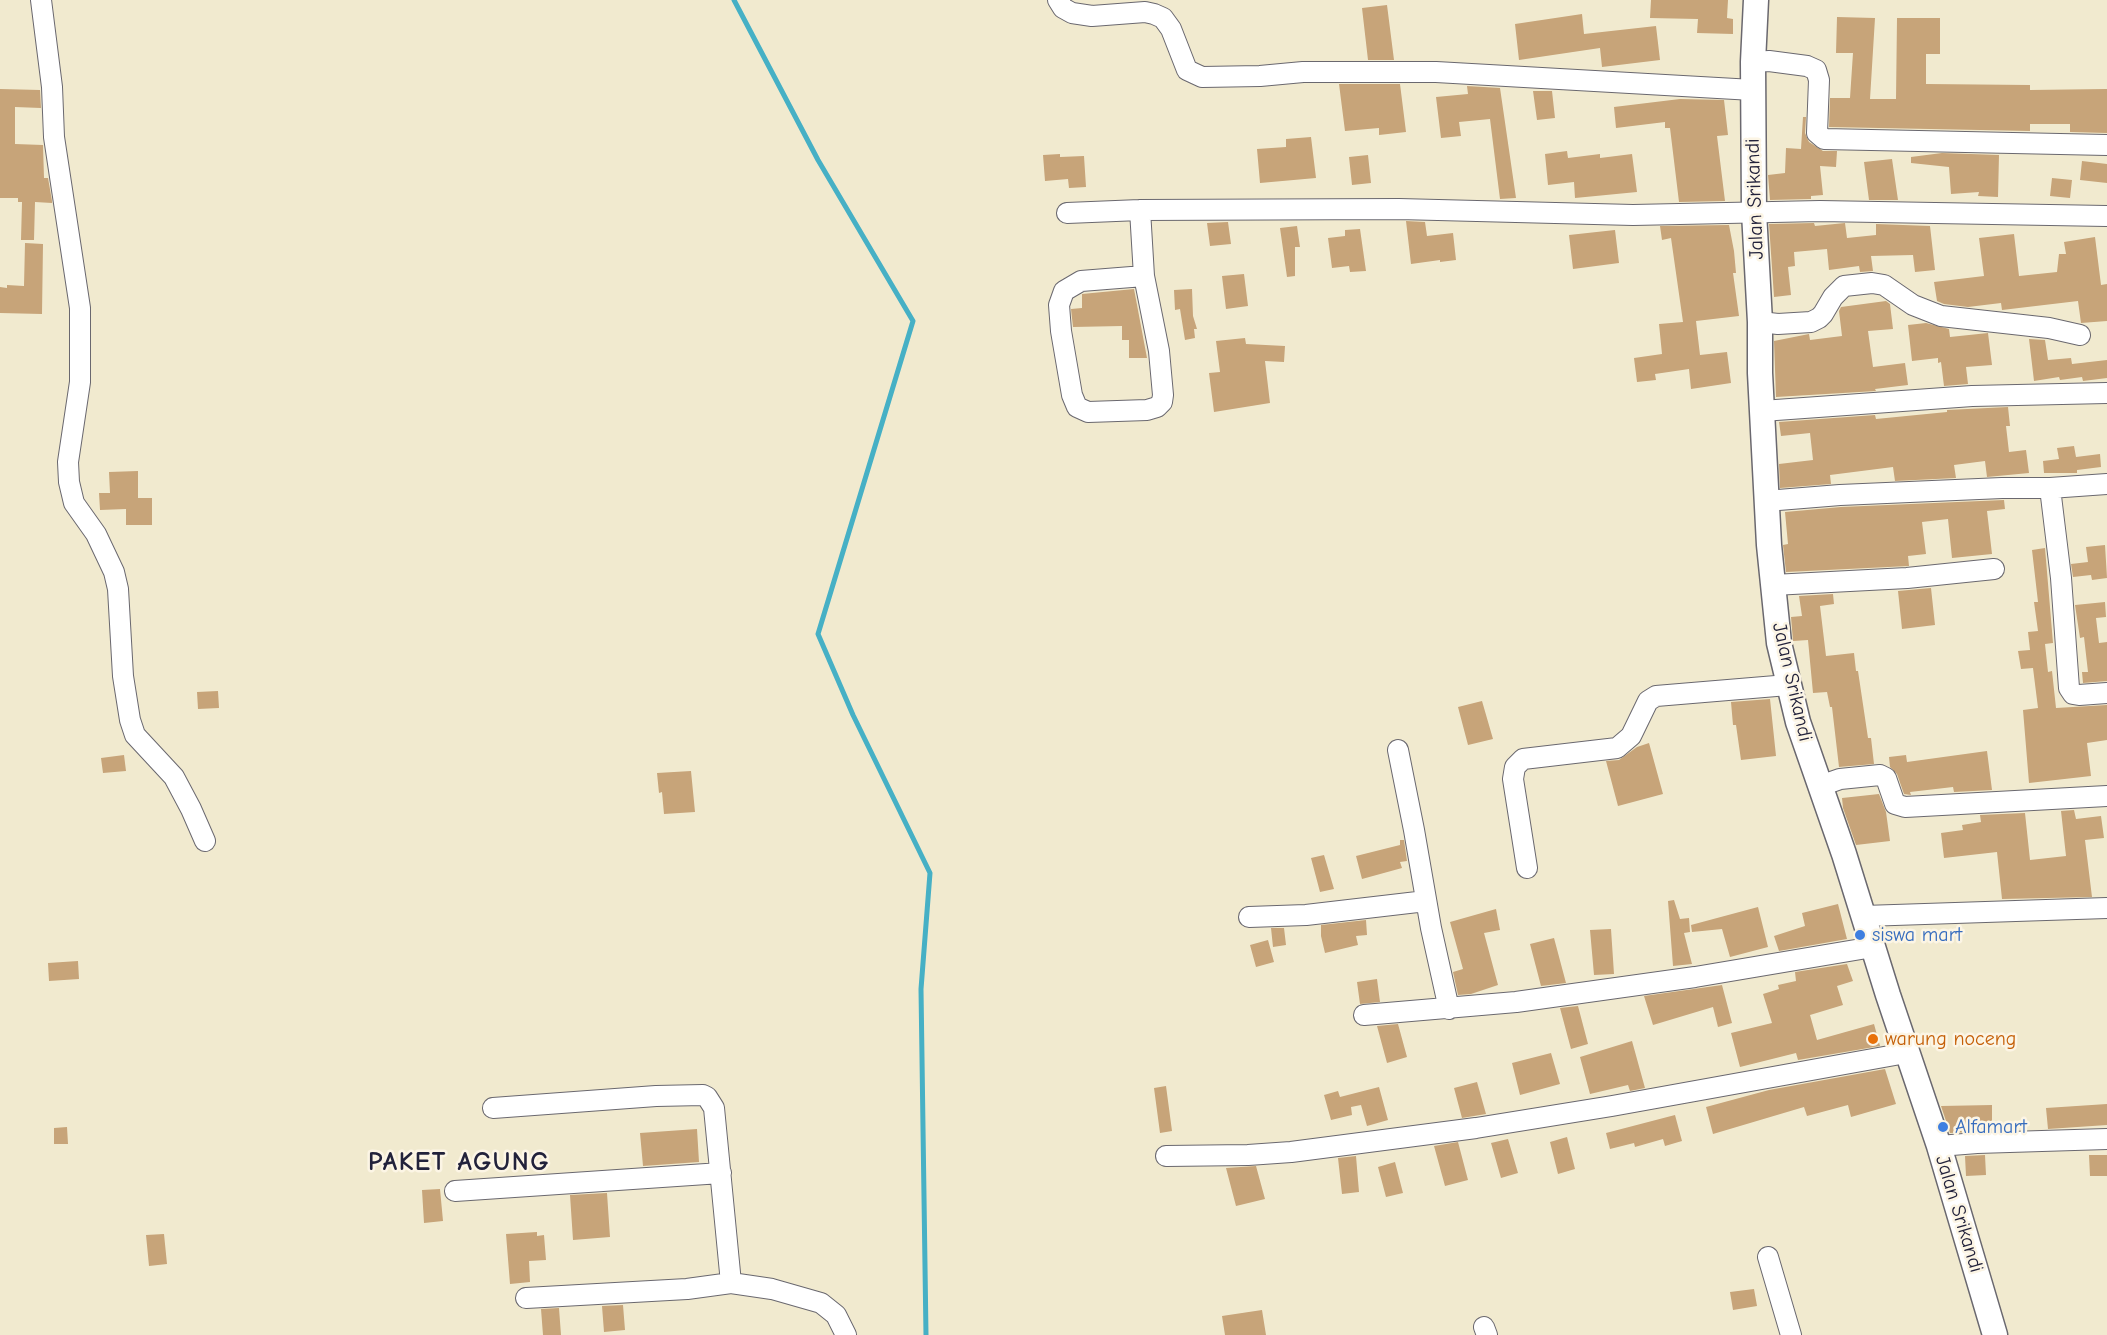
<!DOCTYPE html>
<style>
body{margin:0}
canvas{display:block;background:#f1eacf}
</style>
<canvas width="2107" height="1335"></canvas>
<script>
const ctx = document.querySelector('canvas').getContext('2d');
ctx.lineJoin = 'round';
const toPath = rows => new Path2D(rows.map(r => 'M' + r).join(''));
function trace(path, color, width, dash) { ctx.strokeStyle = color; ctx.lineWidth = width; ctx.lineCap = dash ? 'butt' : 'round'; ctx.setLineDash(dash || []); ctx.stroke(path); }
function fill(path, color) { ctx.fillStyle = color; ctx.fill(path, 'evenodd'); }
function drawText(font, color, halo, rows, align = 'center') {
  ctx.font = font + ' "Comic Neue",sans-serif'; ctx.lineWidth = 5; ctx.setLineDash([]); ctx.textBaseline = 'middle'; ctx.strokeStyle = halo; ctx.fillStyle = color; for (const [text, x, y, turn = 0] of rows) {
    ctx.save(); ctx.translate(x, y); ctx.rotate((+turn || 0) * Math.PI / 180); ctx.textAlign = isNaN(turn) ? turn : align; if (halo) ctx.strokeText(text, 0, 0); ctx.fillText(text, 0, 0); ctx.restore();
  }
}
trace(toPath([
 [734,0,818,160,913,321,818,634,853,715,930,873,921,989,926,1335]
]), '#46b0c5', 5);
fill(toPath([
 [1651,0,1728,0,1727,18,1733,19,1733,34,1697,33,1698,19,1650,18],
 [1387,5,1394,60,1368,60,1362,8],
 [1582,14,1584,34,1656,26,1660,60,1602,67,1600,48,1519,60,1515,24],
 [1837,17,1875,18,1870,99,1896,99,1897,18,1940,18,1940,54,1926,54,1926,84,2030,85,2030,90,2107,89,2107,133,2070,132,2070,124,2030,124,2030,131,1829,127,1830,98,1850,98,1853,53,1836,53],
 [1339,84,1400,84,1406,132,1379,135,1379,128,1345,131],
 [1467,86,1500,88,1516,198,1500,199,1490,119,1459,122,1461,136,1441,138,1436,97,1468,94],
 [0,89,40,90,41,108,15,107,15,144,43,145,44,178,48,178,52,201,52,203,35,202,34,240,21,240,22,202,18,202,18,198,0,198],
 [1533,91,1552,91,1555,118,1537,120],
 [1680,99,1724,100,1728,135,1717,136,1725,201,1679,202,1670,128,1665,128,1665,122,1616,128,1614,107],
 [1803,117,1806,117,1805,133,1809,142,1823,151,1837,151,1836,167,1820,166,1823,195,1811,196,1811,199,1770,200,1768,175,1785,173,1786,148,1801,149],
 [1311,137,1316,178,1260,183,1257,149,1286,147,1286,139],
 [1567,151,1568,158,1600,154,1600,158,1632,154,1637,192,1575,198,1574,182,1548,185,1545,154],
 [1942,153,1999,155,1998,197,1978,196,1979,192,1951,194,1949,167,1911,163,1911,157],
 [1060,154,1060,157,1084,156,1086,187,1069,188,1068,179,1045,181,1043,155],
 [1368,155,1371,183,1352,185,1349,157],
 [1892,159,1898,200,1869,200,1864,162],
 [2082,161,2107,164,2107,183,2080,180],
 [2052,178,2072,180,2070,198,2050,196],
 [1406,221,1425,222,1427,236,1453,233,1456,260,1440,262,1440,260,1411,264],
 [1228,222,1231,244,1210,246,1207,223],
 [1814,223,1815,226,1845,223,1847,238,1876,235,1876,224,1930,226,1935,270,1915,272,1913,255,1871,256,1873,271,1860,272,1859,266,1829,270,1827,249,1794,252,1795,266,1788,267,1791,295,1774,297,1769,224],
 [1729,225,1734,251,1736,273,1733,273,1739,316,1696,321,1700,355,1727,352,1731,383,1691,389,1689,369,1655,374,1656,380,1637,382,1634,358,1662,354,1659,324,1683,322,1671,238,1662,240,1660,226],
 [1297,226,1300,247,1295,247,1295,276,1287,277,1280,228],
 [1360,229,1366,271,1350,272,1349,266,1332,268,1328,238,1345,236,1345,230],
 [1615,230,1619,263,1573,269,1569,235],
 [2014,234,2019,276,2057,272,2059,254,2066,254,2064,242,2095,237,2101,285,2107,284,2107,321,2081,323,2078,301,2002,310,2001,303,1968,307,1944,304,1937,301,1934,282,1984,276,1979,238],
 [25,243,43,244,42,314,0,313,0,287,7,288,7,285,24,286],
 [1244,274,1248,306,1226,309,1222,276],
 [1134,289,1147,358,1129,358,1129,340,1122,340,1122,326,1073,327,1071,309,1082,308,1082,294],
 [1192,289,1193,316,1197,329,1194,329,1195,338,1185,340,1180,309,1175,310,1174,290],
 [1886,301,1890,304,1893,329,1868,331,1873,367,1905,363,1908,385,1875,389,1876,391,1776,397,1774,341,1809,334,1810,340,1842,336,1839,311,1841,307],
 [1926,323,1949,329,1950,337,1988,333,1992,365,1966,367,1968,384,1944,386,1941,362,1938,363,1938,358,1912,361,1908,325],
 [1245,338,1246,344,1285,346,1284,362,1265,361,1270,403,1214,412,1209,373,1220,372,1216,341],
 [2029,339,2045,340,2048,360,2071,358,2072,364,2107,360,2107,378,2083,381,2082,377,2060,380,2059,377,2034,381],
 [2008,407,2010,426,2006,426,2009,452,2026,450,2029,473,1987,477,1985,461,1954,465,1956,478,1895,481,1893,467,1830,475,1831,484,1780,488,1779,464,1813,460,1810,433,1781,436,1779,422,1875,415,1876,419,1947,412,1947,410],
 [2074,446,2076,457,2100,454,2101,467,2077,470,2077,473,2044,473,2043,461,2059,459,2057,448],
 [138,471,138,498,152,498,152,525,126,525,126,509,100,510,99,493,110,493,109,472],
 [2004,500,2005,509,1987,511,1992,554,1952,558,1948,519,1922,522,1926,554,1908,556,1909,566,1786,572,1783,545,1788,544,1785,512,1841,507],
 [2105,545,2107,578,2092,580,2091,575,2073,577,2071,564,2088,562,2086,547],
 [2045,548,2053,643,2045,644,2048,672,2052,671,2056,708,2107,705,2107,740,2087,743,2091,776,2029,783,2023,710,2038,708,2033,668,2021,669,2018,651,2030,650,2028,632,2038,631,2034,602,2038,602,2032,550],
 [1931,588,1935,625,1902,629,1898,591],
 [1833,594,1834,604,1820,606,1826,656,1854,653,1856,671,1858,671,1868,738,1871,738,1874,764,1839,767,1832,707,1830,707,1827,692,1813,693,1808,640,1793,641,1791,617,1802,616,1799,596],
 [2105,602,2106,617,2096,618,2099,643,2107,642,2107,681,2083,683,2082,672,2088,672,2084,637,2080,638,2075,605],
 [218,691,219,708,198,709,197,692],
 [1770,699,1776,756,1741,760,1736,725,1733,725,1731,702],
 [1482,701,1493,739,1468,745,1458,707],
 [1649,743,1663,794,1618,806,1606,761,1619,760,1637,747],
 [1987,751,1992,790,1954,792,1953,787,1910,792,1911,795,1904,794,1897,774,1890,767,1889,757,1906,755,1907,762],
 [124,755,126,771,103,773,101,758],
 [691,771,695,812,664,814,662,792,659,793,657,773],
 [1879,794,1886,812,1890,841,1856,845,1843,808,1842,798],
 [2074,810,2076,819,2101,816,2104,838,2085,840,2092,897,2002,899,1997,852,1944,858,1941,833,1963,830,1962,825,1981,822,1980,815,2025,813,2030,860,2066,856,2061,811],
 [1400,840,1404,840,1407,861,1400,862,1402,868,1362,879,1356,856,1400,845],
 [1324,855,1334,889,1320,892,1311,858],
 [1674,900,1680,919,1689,918,1690,932,1684,933,1692,964,1673,966,1668,901],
 [1838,904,1847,939,1779,951,1774,936,1805,926,1802,913],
 [1758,907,1768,947,1730,957,1722,929,1692,932,1691,925],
 [1496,909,1500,930,1484,933,1498,985,1471,994,1458,995,1453,972,1463,969,1450,922],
 [1366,920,1367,935,1356,936,1358,945,1325,953,1321,936,1321,925],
 [1271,928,1284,928,1286,945,1273,947],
 [1611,929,1614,974,1594,975,1590,930],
 [1554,938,1566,983,1541,986,1530,944],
 [1268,940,1274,962,1256,967,1250,945],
 [78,961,79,979,49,981,48,963],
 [1847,964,1853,981,1837,986,1843,1005,1810,1015,1817,1040,1874,1024,1880,1046,1798,1060,1796,1053,1740,1067,1731,1033,1772,1023,1763,994,1779,989,1778,985,1796,981,1795,972],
 [1377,979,1380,1002,1360,1004,1357,982],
 [1722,985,1732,1023,1718,1027,1713,1007,1653,1025,1644,996],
 [1578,1006,1588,1044,1571,1049,1560,1008],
 [1398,1024,1407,1057,1387,1063,1377,1026],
 [1632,1041,1645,1088,1630,1091,1628,1085,1590,1094,1580,1057],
 [1551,1053,1560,1084,1520,1095,1512,1063],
 [1885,1069,1896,1104,1851,1117,1848,1105,1807,1116,1804,1107,1713,1134,1706,1107,1769,1090],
 [1477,1082,1486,1114,1462,1118,1454,1088],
 [1166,1086,1172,1131,1160,1133,1154,1088],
 [1379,1087,1388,1120,1367,1126,1361,1105,1351,1107,1352,1115,1331,1120,1324,1095,1338,1091,1340,1097],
 [2107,1104,2107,1125,2048,1129,2046,1108],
 [1992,1105,1992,1131,1950,1133,1941,1106],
 [1675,1115,1682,1141,1665,1146,1663,1139,1635,1147,1634,1143,1610,1149,1606,1133],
 [67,1127,68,1144,54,1144,54,1128],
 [697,1129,699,1162,643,1166,640,1133],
 [1567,1137,1575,1169,1558,1174,1550,1142],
 [1508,1139,1518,1173,1501,1178,1491,1143],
 [1458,1142,1468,1180,1445,1186,1434,1146],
 [1985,1155,1986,1175,1966,1176,1965,1156],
 [2089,1155,2107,1155,2107,1176,2090,1176],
 [1356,1156,1359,1192,1342,1194,1338,1158],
 [1395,1162,1403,1193,1386,1197,1378,1167],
 [1256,1166,1265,1199,1236,1206,1226,1168],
 [440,1189,443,1221,424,1223,422,1190],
 [607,1193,610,1237,573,1240,570,1195],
 [537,1232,537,1236,544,1235,546,1260,529,1261,530,1282,510,1284,506,1234],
 [164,1234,167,1264,149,1266,146,1235],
 [1754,1289,1757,1306,1733,1310,1730,1292],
 [623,1305,625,1330,604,1332,602,1306],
 [559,1308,561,1335,543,1335,541,1309],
 [1262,1310,1266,1335,1225,1335,1222,1316]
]), '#c7a479');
const minor = toPath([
 [41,0,52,87,54,137,80,308,80,382,68,462,69,482,74,503,96,534,114,572,118,589,123,676,130,720,135,735,174,777,191,809,205,841],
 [1058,0,1063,8,1072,13,1092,16,1145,12,1154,14,1163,18,1171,29,1187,70,1202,77,1260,76,1303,72,1436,72,1753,90],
 [1753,62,1769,61,1807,66,1816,70,1819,80,1817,133,1824,139,2107,145],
 [1140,210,1144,276,1159,351,1163,395,1162,402,1157,407,1147,410,1088,412,1077,407,1072,395,1061,331,1059,305,1064,291,1081,281,1144,276],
 [1067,213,1140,210,1399,209,1633,215,1820,211,2107,216],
 [1760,322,1778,324,1811,322,1819,318,1823,314,1833,297,1844,286,1872,283,1884,285,1913,305,1941,316,2049,328,2080,335],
 [1762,411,1972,396,2107,393],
 [2050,488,2061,578,2069,688,2073,694,2079,695,2107,693],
 [1766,501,1840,495,2002,488,2050,488,2107,484],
 [1773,585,1907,578,1994,569],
 [1398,750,1414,830,1431,928,1449,1009],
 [1820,786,1840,779,1880,775,1886,778,1895,804,1905,807,2107,796],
 [1527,868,1513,779,1515,767,1523,759,1617,748,1631,736,1648,701,1656,696,1788,685],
 [1864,916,2107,908],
 [1249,917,1306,915,1426,901],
 [1364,1015,1516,1002,1695,977,1873,947],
 [493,1108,656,1096,703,1095,707,1097,714,1108,731,1283,772,1289,821,1303,836,1315,846,1335],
 [1939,1146,1977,1143,2107,1139],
 [1166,1156,1248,1155,1291,1152,1476,1128,1612,1106,1906,1053],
 [455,1191,721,1173],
 [1768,1257,1791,1335],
 [526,1298,687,1289,731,1283],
 [1484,1327,1487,1335]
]);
const tertiary = toPath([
 [1756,0,1753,62,1754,212,1760,322,1760,373,1769,545,1779,643,1798,722,1844,854,1888,995,1939,1146,1995,1335]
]);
trace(minor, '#6a686f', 22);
trace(tertiary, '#6a686f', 27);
trace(minor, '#fff', 20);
trace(tertiary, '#fff', 24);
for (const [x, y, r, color] of [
 [1860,935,6,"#3f7fe0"],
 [1873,1039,6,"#e8710a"],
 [1943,1127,6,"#3f7fe0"]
]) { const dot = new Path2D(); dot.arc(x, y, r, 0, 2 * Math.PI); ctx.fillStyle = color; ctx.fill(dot); trace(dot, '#fcf5e5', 2); }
drawText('20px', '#22223b', '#fcf5e5', [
 ["Jalan Srikandi",1755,199,-92],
 ["Jalan Srikandi",1792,682,77],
 ["Jalan Srikandi",1959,1214,73]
]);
drawText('20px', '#366cbe', '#fcf5e5', [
 ["siswa mart",1872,935],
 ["Alfamart",1955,1127]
], 'left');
drawText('20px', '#c56008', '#fcf5e5', [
 ["warung noceng",1885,1039]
], 'left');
ctx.letterSpacing = '1.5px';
drawText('bold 26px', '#22223b', '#fcf5e5', [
 ["PAKET AGUNG",459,1163]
]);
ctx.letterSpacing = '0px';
</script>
